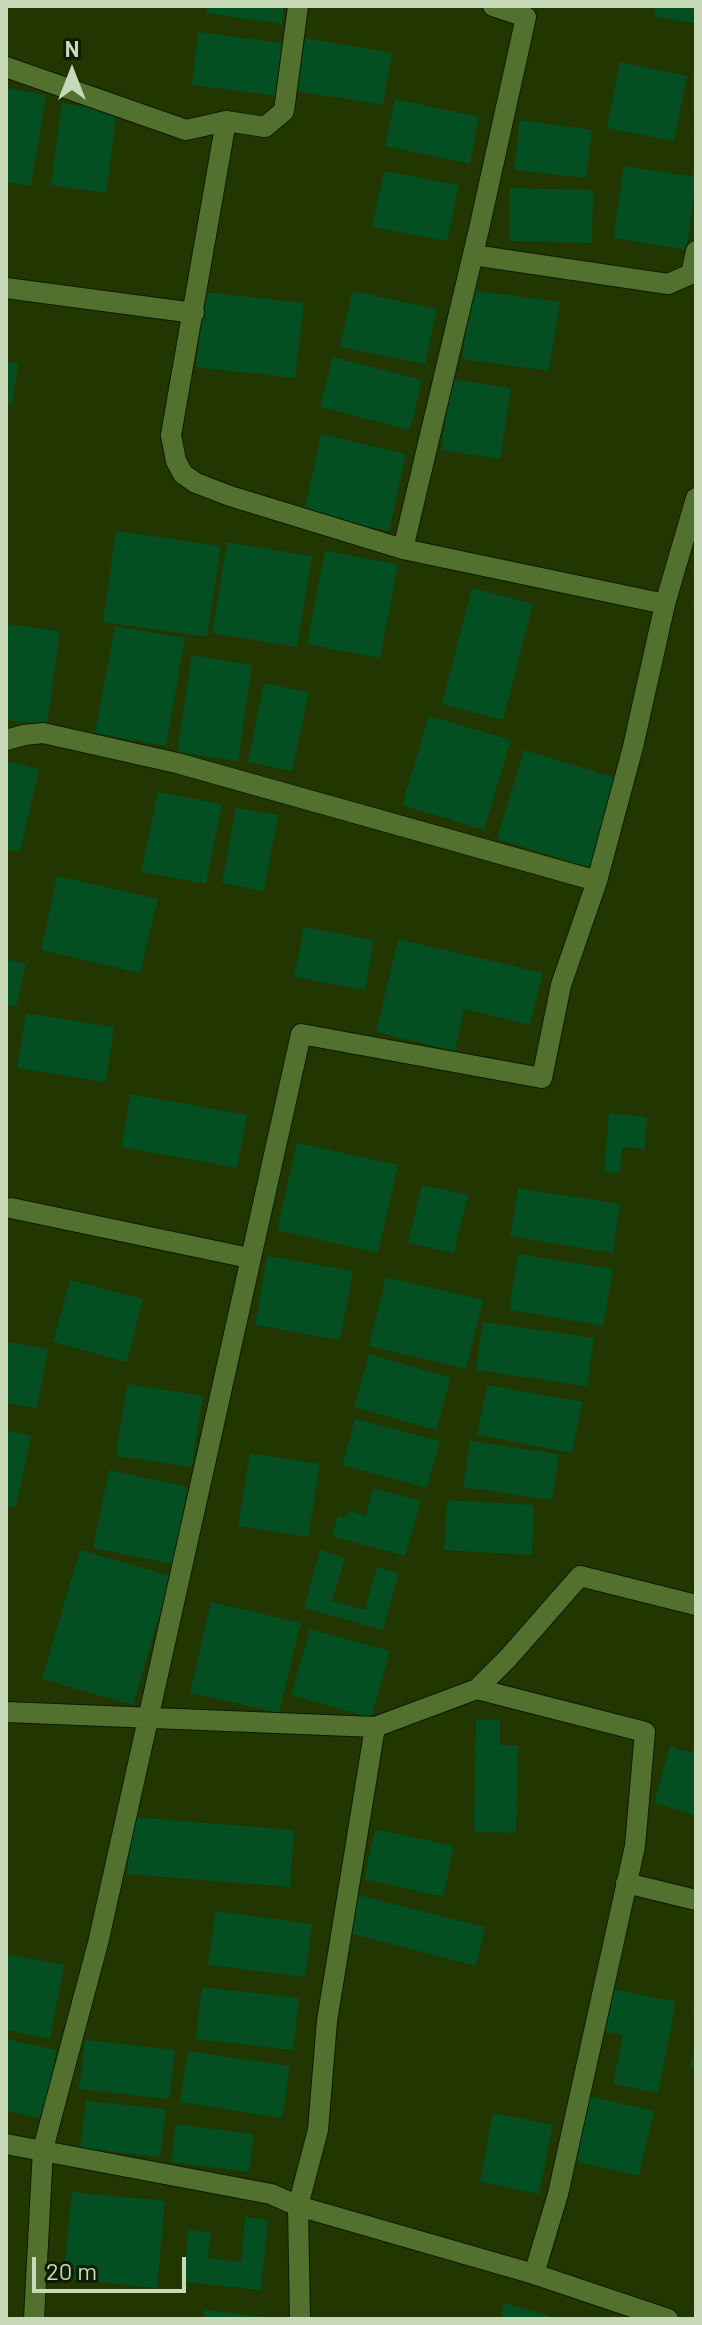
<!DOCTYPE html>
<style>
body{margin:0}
#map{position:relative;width:702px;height:2325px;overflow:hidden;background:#213601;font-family:Barlow,sans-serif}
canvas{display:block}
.frame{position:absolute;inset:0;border:8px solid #c7d9b6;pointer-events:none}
.north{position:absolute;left:32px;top:32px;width:80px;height:80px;-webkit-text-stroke:6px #0f1b02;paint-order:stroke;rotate:0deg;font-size:22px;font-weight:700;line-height:32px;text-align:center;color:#c7d9b6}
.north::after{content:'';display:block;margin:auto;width:28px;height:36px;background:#c7d9b6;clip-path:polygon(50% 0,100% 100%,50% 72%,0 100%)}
.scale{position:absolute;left:32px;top:2257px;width:154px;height:36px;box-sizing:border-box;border:4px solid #c7d9b6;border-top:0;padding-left:10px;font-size:24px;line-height:28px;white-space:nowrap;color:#c7d9b6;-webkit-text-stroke:6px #0f1b02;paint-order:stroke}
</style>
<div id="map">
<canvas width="702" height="2325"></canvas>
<div class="frame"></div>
<div class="north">N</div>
<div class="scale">20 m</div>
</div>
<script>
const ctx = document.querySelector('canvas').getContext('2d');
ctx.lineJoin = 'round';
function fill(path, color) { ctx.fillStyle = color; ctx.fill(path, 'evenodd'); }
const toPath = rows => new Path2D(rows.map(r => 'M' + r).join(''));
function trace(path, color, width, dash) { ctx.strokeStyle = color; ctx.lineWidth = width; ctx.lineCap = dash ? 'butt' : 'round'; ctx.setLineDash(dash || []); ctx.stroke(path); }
fill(toPath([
 [207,6,284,6,282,24,206,13],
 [655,6,696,6,696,23,654,17],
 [198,32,283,43,277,96,192,85],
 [305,38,392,53,383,105,296,91],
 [620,62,687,76,674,141,607,128],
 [6,88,46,95,31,186,6,182],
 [395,99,479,117,470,164,385,146],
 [62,103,117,112,106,193,51,185],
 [520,120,592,130,586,178,514,170],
 [624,166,696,177,687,250,613,238],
 [384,171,459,185,447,241,372,227],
 [510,188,593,190,592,243,509,241],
 [471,290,560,302,549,371,462,359],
 [352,291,437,309,425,364,340,347],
 [204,292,304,303,295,378,196,367],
 [333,357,422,380,410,430,320,407],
 [6,362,18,364,12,405,6,404],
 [452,379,511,388,500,459,441,450],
 [321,434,406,454,389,531,304,512],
 [116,531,221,546,207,637,103,622],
 [227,542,312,556,297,647,212,633],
 [325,551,398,564,380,658,307,644],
 [472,588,533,604,503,720,442,704],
 [6,624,60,631,47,725,6,720],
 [115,626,185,638,166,746,95,733],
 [192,655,252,665,238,761,177,752],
 [264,683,309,692,292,771,248,762],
 [429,716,511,740,484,830,402,805],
 [524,750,620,779,592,868,497,839],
 [6,761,39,769,20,852,6,849],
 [158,792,222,804,206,884,141,872],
 [236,808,278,815,264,891,222,883],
 [57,876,158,899,140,973,41,950],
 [304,927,374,940,365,990,294,977],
 [398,939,543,973,530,1025,464,1009,455,1051,376,1032],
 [6,959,26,964,16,1007,6,1004],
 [26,1013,114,1027,106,1082,17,1068],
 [131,1094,247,1115,237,1168,121,1147],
 [609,1113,647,1117,645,1149,622,1147,620,1173,604,1172],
 [297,1143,398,1165,378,1253,277,1230],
 [422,1185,468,1195,454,1253,408,1243],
 [518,1188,620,1204,613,1253,510,1236],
 [518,1254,613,1269,603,1326,509,1310],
 [267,1256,353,1271,340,1340,255,1325],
 [386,1277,483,1300,466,1369,369,1346],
 [70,1280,143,1299,127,1362,53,1342],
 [483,1322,594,1338,587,1386,476,1370],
 [6,1342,48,1349,37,1408,6,1403],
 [369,1354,451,1378,436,1430,354,1407],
 [127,1384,203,1396,192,1467,116,1456],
 [487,1385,582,1402,572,1453,477,1435],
 [355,1419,440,1441,427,1488,342,1465],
 [6,1430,31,1436,16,1507,6,1505],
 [470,1441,559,1454,552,1500,463,1487],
 [250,1453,320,1464,308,1537,238,1526],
 [109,1470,188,1487,173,1564,93,1548],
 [373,1488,421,1501,405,1556,332,1536,338,1516,347,1518,349,1510,366,1516],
 [447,1500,534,1505,532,1555,444,1550],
 [80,1550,171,1576,133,1705,42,1679],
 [320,1550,345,1558,332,1601,365,1610,377,1567,399,1573,383,1630,304,1608],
 [211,1602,301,1623,279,1713,190,1693],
 [310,1629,390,1651,371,1718,291,1695],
 [476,1720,500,1720,500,1745,518,1746,516,1833,474,1832],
 [670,1746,696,1754,696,1815,654,1803],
 [132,1817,294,1830,290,1887,127,1874],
 [375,1829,454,1846,443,1897,364,1879],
 [358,1895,485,1927,476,1966,349,1933],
 [216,1911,312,1924,305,1977,208,1965],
 [6,1954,64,1965,50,2039,6,2030],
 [202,1987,299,1998,293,2050,196,2039],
 [613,1989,676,2002,658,2093,613,2084,623,2035,603,2031],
 [6,2039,57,2050,43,2119,6,2111],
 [85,2040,175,2050,169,2099,79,2089],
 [695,2047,696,2047,696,2068,690,2067],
 [188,2051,290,2066,282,2118,180,2102],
 [588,2096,654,2111,639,2176,573,2161],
 [86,2101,166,2109,160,2157,80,2148],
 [493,2113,553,2125,539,2194,480,2182],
 [176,2124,254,2134,249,2172,171,2162],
 [72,2192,165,2201,157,2288,63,2279],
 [245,2217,268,2220,261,2290,184,2282,188,2230,211,2232,208,2258,241,2262],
 [504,2303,555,2318,555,2319,500,2319],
 [204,2310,264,2317,264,2319,203,2319]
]), '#044f21');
const street = toPath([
 [6,67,186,130,226,121,265,127,284,111,298,6],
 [226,121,171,435,176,461,183,474,196,483,230,496,403,549,665,604],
 [473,255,668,284,691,274,696,251],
 [6,288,194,313],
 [403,549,479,229,526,17,493,6],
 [6,740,24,735,43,733,177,763,597,881],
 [11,1208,249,1258],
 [6,1712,375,1727,477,1689,509,1657,580,1576,696,1605],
 [626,1883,696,1900],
 [6,2144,271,2194,298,2206,534,2274,558,2194,635,1846,645,1732,477,1689],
 [534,2274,668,2319],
 [34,2319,43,2149,98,1943,301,1034,542,1078,561,985,597,881,633,747,665,604,696,498],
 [300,2319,298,2206,318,2130,327,2021,375,1727]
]);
trace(street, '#0e1c00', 22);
trace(street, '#53712e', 20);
</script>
